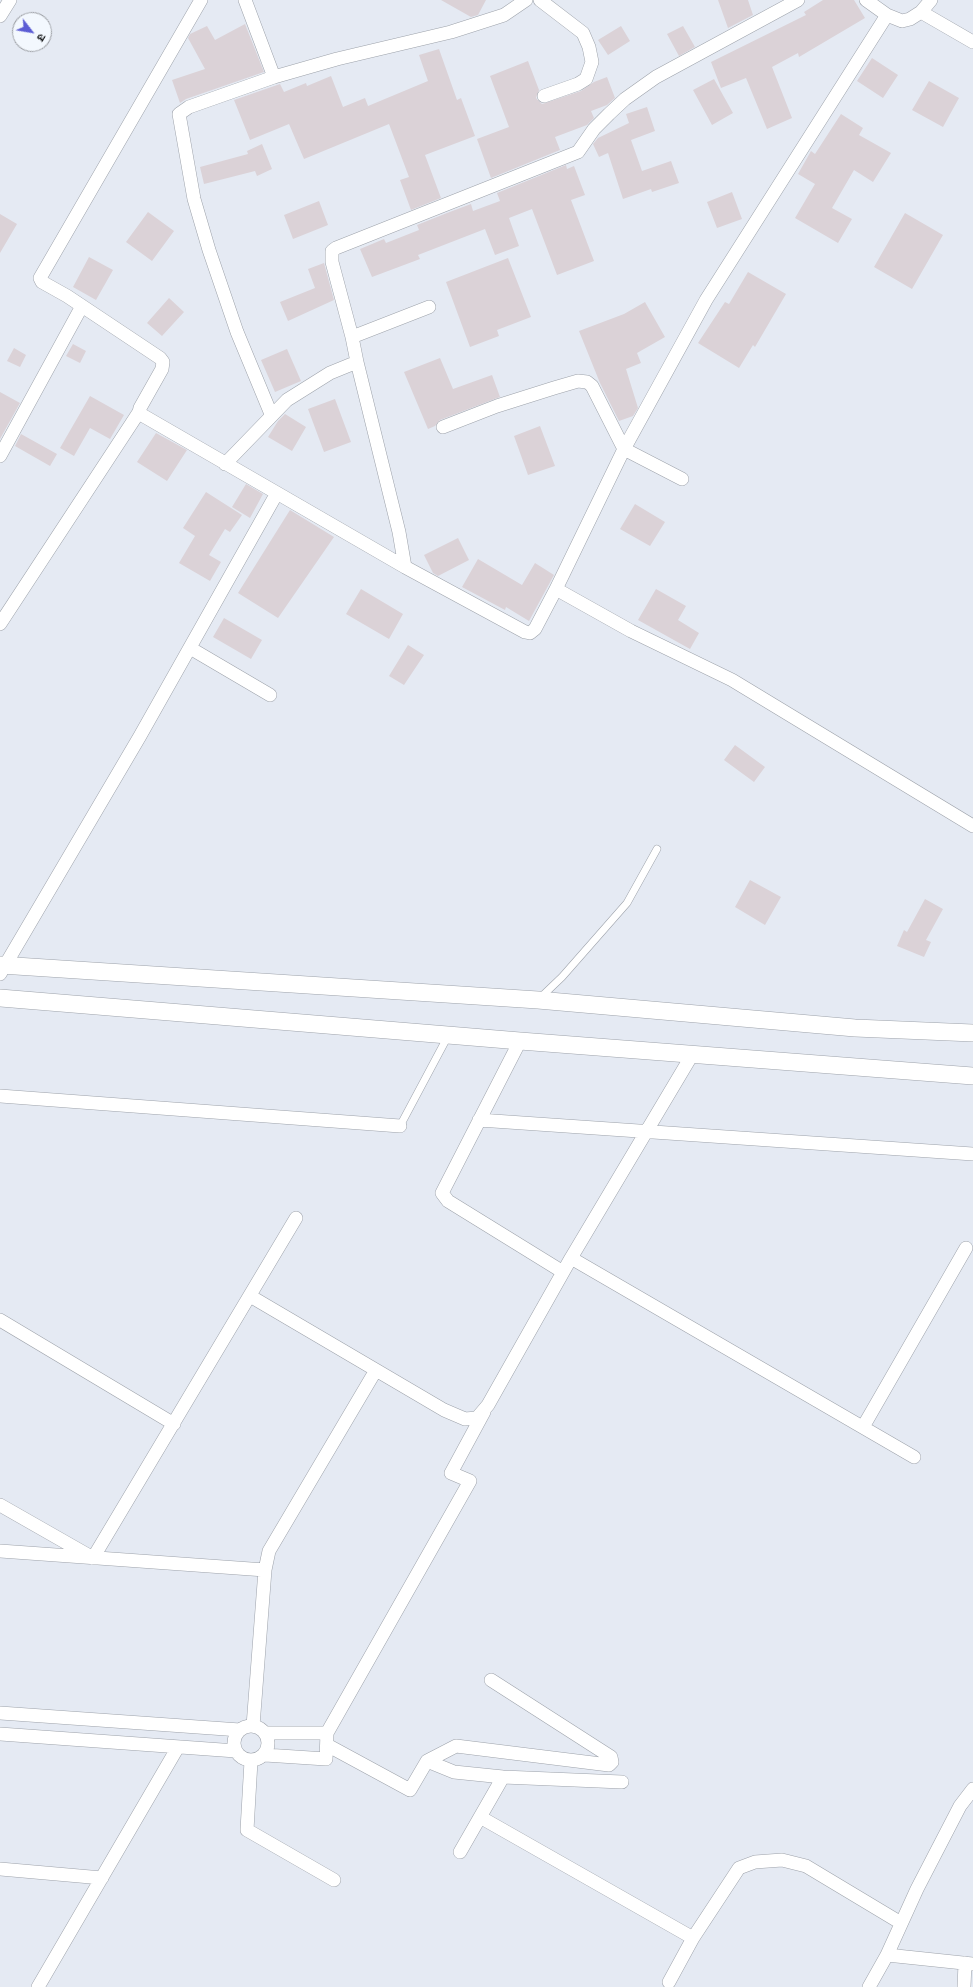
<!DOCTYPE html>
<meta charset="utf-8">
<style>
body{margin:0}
#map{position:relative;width:973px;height:1987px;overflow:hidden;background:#e5eaf3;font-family:Merriweather,"Noto Sans Devanagari",serif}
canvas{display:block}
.north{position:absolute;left:12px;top:12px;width:40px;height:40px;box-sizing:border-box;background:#f3f8fe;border:1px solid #9b9ea3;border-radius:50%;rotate:121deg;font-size:11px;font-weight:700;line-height:16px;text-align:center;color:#16181a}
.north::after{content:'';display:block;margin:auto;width:14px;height:18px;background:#5b5cd4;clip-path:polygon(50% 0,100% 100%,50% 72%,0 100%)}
</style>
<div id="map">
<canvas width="973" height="1987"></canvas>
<div class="north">उ</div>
</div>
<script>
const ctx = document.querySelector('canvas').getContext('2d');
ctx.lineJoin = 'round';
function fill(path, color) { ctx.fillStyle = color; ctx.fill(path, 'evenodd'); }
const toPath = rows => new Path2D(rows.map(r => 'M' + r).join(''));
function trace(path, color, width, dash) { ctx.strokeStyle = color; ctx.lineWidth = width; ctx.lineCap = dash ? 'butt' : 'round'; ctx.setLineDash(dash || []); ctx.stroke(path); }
fill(toPath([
 [441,0,486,0,478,15,471,17],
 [718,0,748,0,753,15,728,28],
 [823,0,854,0,865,18,799,57,798,53,772,67,792,118,767,129,746,78,721,88,711,62,806,15,804,12],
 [245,24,264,72,186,99,180,103,172,80,205,69,188,38,190,34,207,26,215,40],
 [621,26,630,41,608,55,598,40],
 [683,26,695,47,679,56,667,34],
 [439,49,457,100,461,98,475,136,425,155,441,198,411,210,400,180,409,177,389,124,304,159,289,124,250,140,234,100,280,84,284,92,306,83,307,86,331,76,343,107,365,98,368,106,428,81,419,55],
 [872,58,898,75,883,98,857,81],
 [528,61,539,90,536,98,542,104,581,91,594,82,607,77,615,98,607,105,591,111,594,118,587,125,555,137,560,150,491,178,477,139,509,127,490,76],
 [714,79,733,113,712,125,693,90],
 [929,81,959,98,943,127,912,110],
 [647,107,655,131,631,140,642,171,671,161,679,183,652,192,651,189,623,199,608,153,599,157,593,144,598,138,629,123,626,114],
 [841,114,863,128,859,135,891,153,873,182,854,170,832,208,852,219,838,243,795,218,815,184,798,174,811,151,815,154],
 [262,144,272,169,257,176,255,171,204,184,200,167,248,154,247,151],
 [566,165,567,169,574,166,585,195,571,200,594,261,557,275,532,209,509,218,519,246,495,255,485,229,418,255,420,259,372,277,360,249,384,239,386,243,419,230,417,225,447,213,471,204,473,211,500,201,497,193],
 [732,192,742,219,717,228,707,202],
 [319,201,328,225,293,239,284,215],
 [148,212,174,231,152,261,126,242],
 [905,213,943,235,912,289,874,267],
 [0,214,17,224,0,253],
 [89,257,113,270,96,300,73,287],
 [508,258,531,317,497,330,499,336,470,347,446,282],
 [324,263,334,300,288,321,280,302,315,288,308,269],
 [748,272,786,294,755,347,753,345,739,368,698,343,725,302,729,304],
 [169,298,184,312,162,336,147,323],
 [645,302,665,337,637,353,641,363,626,369,638,408,633,416,619,421,600,383,579,331,624,314],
 [73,344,86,351,80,363,66,356],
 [14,348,26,355,20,367,7,361],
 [287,349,301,381,275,392,261,360],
 [440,358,453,389,492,375,500,397,440,420,435,426,428,429,404,372],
 [0,392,20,403,0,439],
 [90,396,124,415,110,439,90,428,74,456,60,448],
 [335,399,351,442,324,452,308,409],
 [285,414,306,427,292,451,268,437,278,421],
 [540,426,555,466,528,475,514,436],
 [156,433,187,450,167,481,137,462],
 [21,434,57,454,50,466,15,446],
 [246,484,263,494,250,518,232,507],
 [206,492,242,515,230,532,225,529,209,555,221,562,210,581,179,563,195,536,183,528],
 [635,504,665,522,650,546,620,529],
 [290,510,334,537,278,618,238,593],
 [458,538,469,560,438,576,433,573,424,555],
 [478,559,522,585,535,563,554,575,529,621,506,607,505,610,462,587],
 [361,589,403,614,389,639,346,614],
 [656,589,686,606,678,620,699,633,690,649,638,620],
 [224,618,262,640,251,659,213,637],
 [408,645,424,655,404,685,389,676],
 [735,745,765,767,754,782,724,760],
 [750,880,781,897,765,925,735,907],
 [925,899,943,909,926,940,931,942,924,957,897,946,904,930,907,932]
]), '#dbd2d7');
const service = toPath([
 [540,998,562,977,627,903,657,849],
 [400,1126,448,1036]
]);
const minor = toPath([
 [201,0,40,278,42,282,67,296,160,358,163,362,162,369,140,408,139,412,142,415,405,567,525,632,530,633,535,629,556,589,624,449,706,300,887,15],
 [245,0,274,77],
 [540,0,583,33,589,47,592,62,586,79,578,84,544,96],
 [866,0,887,15,902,21,910,19,921,12,931,0],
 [921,12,973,42],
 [0,16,10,0],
 [352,337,429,307],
 [357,362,399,532,405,567],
 [271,414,237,332,209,250,194,199,179,114,189,107,274,77,337,59,451,32,504,15,526,0],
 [443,427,497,406,554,388,578,381,587,382,592,386,624,449,682,479],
 [0,456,82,306],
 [225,464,287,400,330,373,357,362,352,337,332,262,332,251,336,248,578,152,594,129,609,114,625,99,656,77,798,0],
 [556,589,631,631,732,680,973,826],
 [0,624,139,412],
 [190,648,270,695],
 [0,974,140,736,277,493],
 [520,1041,442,1193,448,1201,563,1272],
 [0,1096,400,1126],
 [479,1120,973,1154],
 [571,1258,914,1457],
 [250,1296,444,1410,465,1419,477,1418,488,1405,571,1258,692,1055],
 [0,1320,174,1424],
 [863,1427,966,1248],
 [0,1505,93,1558,296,1218],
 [0,1551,265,1570],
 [0,1713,240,1730],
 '234 1743a17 17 0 1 1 34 0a17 17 0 1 1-34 0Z',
 [253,1726,265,1570,269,1551,376,1370],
 [266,1733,327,1733],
 [0,1734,236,1751],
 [327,1745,410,1790,427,1761,456,1746,609,1765,612,1762,611,1757,491,1680],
 [265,1755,326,1759,327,1733,470,1481,451,1473,484,1412],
 [251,1761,247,1830,334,1880],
 [427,1761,454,1772,503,1777,622,1782],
 [480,1817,693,1938],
 [460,1852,503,1777],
 [0,1869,102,1878],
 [887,1955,973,1964],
 [669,1982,693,1938,739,1868,755,1862,782,1860,806,1866,901,1923],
 [38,1987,178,1747],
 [869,1987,887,1955,917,1889,960,1806,973,1789],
 [964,1987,965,1963]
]);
const tertiary = toPath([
 [0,965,538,1000,855,1028,973,1033],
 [0,998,520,1041,973,1076]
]);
trace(service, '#9da2aa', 8);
trace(minor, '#9da2aa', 14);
trace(tertiary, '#9da2aa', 18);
trace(service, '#fff', 7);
trace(minor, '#fff', 13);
trace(tertiary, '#fff', 17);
</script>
